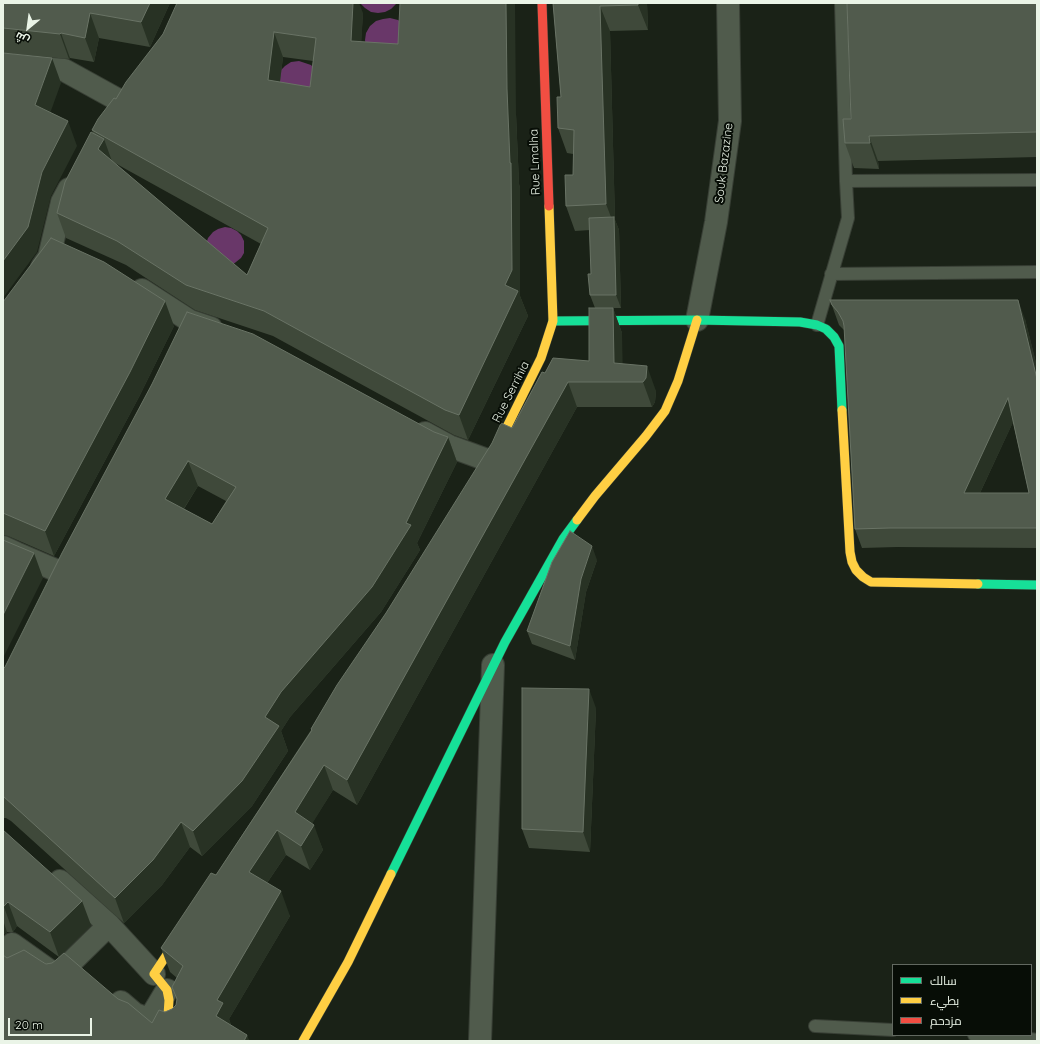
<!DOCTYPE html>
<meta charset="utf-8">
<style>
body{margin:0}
#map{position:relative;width:1040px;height:1044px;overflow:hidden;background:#1a2217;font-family:Quicksand,Cairo,sans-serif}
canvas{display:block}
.frame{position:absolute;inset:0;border:4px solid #eaf4e7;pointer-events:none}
.legend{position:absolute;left:892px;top:964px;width:140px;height:72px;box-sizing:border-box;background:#070d06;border:1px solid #626960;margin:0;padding:5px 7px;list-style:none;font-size:12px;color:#eaf4e7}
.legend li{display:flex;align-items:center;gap:8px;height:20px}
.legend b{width:20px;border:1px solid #626960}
.north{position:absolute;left:8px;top:8px;width:40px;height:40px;-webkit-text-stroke:3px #070d06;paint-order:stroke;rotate:209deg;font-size:11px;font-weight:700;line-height:16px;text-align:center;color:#eaf4e7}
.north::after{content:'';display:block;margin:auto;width:14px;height:18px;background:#eaf4e7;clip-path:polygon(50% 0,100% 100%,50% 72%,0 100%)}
.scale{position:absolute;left:8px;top:1018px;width:84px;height:18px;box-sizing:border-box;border:2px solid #eaf4e7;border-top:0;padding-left:5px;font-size:12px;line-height:14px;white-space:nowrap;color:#eaf4e7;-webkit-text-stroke:3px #070d06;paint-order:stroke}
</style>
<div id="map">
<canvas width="1040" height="1044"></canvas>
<div class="frame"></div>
<ul class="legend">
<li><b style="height:5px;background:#16e098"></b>سالك</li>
<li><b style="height:5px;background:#ffcf43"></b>بطيء</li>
<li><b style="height:5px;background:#f24e42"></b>مزدحم</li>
</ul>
<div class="north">ش</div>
<div class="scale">20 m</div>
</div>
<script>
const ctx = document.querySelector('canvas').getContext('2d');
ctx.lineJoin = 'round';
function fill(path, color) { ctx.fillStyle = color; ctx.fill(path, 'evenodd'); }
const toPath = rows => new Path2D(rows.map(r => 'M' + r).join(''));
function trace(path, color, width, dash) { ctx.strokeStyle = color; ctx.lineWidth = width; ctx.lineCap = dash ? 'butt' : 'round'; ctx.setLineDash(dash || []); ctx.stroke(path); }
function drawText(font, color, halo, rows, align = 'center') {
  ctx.font = font + ' Quicksand,sans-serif'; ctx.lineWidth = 4; ctx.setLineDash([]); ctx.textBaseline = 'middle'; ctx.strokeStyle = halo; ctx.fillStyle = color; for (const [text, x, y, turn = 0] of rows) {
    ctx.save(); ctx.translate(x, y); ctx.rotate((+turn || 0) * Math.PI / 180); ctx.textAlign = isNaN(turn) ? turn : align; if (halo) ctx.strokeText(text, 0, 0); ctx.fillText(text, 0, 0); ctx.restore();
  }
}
fill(toPath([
 [360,3,397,3,391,9,385,12,378,13,371,12,365,8],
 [390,18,398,20,404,24,410,45,366,47,365,40,366,33,370,26,376,21,383,19],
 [299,61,311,65,315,70,319,83,290,102,277,78,280,71,285,66,291,62],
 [225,227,231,228,237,231,241,235,244,241,244,253,241,258,231,266,206,244,208,238,213,232,218,229]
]), '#693769');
const lane = toPath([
 [841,3,846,181],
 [831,274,1037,272],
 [817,325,848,218,846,181,1037,180],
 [815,1026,893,1030],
 [974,1035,1023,1038,1037,1040]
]);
const street = toPath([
 [3,65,64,70,122,102],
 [42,267,49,257,62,202,69,189],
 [142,290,190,321,211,328],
 [697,320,716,222,730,121,728,3],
 [425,433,449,446,490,461],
 [3,547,16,553,60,572],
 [60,881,109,925,154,974],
 [3,954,12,944,57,976,109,925],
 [121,1002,135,1014,145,1018,152,1015,167,990],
 [480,1041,493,665]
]);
const fast = toPath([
 [553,321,697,320,800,322,817,325,826,329,834,337,839,346,842,410],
 [978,584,1037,585],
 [391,874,505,642,563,539,577,520]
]);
const slow = toPath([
 [842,410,850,552,852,562,856,570,863,577,871,582,978,584],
 [494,453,541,358,553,321,549,206],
 [577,520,595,496,646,436,665,411,678,381,697,320],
 [174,1024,168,1015,169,1000,167,990,154,974,182,932],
 [303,1041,348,962,391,874]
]);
const jam = toPath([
 [542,3,549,206]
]);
trace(lane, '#383f35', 14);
trace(street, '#383f35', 24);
trace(fast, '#383f35', 10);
trace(slow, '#383f35', 10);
trace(jam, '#383f35', 10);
trace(lane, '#505b4c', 12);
trace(street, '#505b4c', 22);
trace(fast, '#16e098', 9);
trace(slow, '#ffcf43', 9);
trace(jam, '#f24e42', 9);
fill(toPath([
 [3,3,170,3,150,47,99,38,94,62,70,58,69,59,3,53],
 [553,3,647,3,648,30,610,31,615,220,619,230,621,308,595,308,590,295,591,274,590,230,575,231,566,206,573,175,573,154,567,153,558,128,561,97],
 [1037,3,1037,157,878,161,879,169,854,168,845,143],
 [363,13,361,42,516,114,519,184,520,188,520,296,528,316,468,440,454,435,273,336,195,310,126,265,66,238,57,213,93,133,92,130,116,99,163,34],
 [283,57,313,61,310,87,280,82],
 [113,162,261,244,247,275],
 [830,300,1025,319,1037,367,1037,548,897,547,862,548,855,529,845,331,839,325],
 [1013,422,1029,493,980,493],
 [3,302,174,326,139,397,54,556,8,536,3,535],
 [613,308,622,333,622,364,656,391,655,402,652,407,577,407,357,805,333,790,312,823,323,850,310,870,286,855,267,883,290,916,229,1019,231,1025,247,1035,249,1041,3,1041,7,958,41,961,118,999,152,1023,165,1012,172,1009,176,1005,177,1001,172,987,177,978,170,972,161,948,216,875,311,730,311,729,512,428,545,373,589,361],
 [152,384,434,432,448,437,457,462,417,543,420,550,381,612,290,717,281,731,288,751,252,806,202,856,190,847,162,885,124,923,11,821,6,818,3,818,3,669,5,667],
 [198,486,226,501,212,524,184,509],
 [597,560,586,592,575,660,532,644,527,631],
 [596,708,590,852,529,848,522,829],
 [3,830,91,925,59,957,17,926,13,932,7,932,3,935]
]), '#3f493a');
fill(toPath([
 [150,3,170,3,150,47,141,22],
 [353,3,359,3,363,13,360,66,351,41],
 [506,3,515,3,516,114,519,184,520,188,520,296,528,316,468,440,459,415,505,285,507,89],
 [638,3,647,3,648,30,638,5],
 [600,6,610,31,615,220,619,230,621,308,616,295,614,225,606,204],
 [90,13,99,38,94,62,85,38],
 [274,32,283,57,277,105,268,80],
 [61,33,70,58,69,59,60,34],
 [52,58,61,83,44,130,35,105],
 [68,121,77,146,51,196,37,252,3,298,3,261,42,172],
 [869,136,878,161,879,169,870,143],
 [104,139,113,164,98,149],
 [1018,300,1025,319,1037,367,1037,379],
 [165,301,174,326,139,397,54,556,45,531],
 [613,308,622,333,623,382,614,363],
 [647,366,656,391,655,402,652,407,643,382],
 [568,382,577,407,357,805,347,780],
 [1008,398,1015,418,971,512,964,493],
 [448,437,457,462,417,543,420,550,381,612,290,717,281,731,288,751,252,806,202,856,193,831,281,692,406,523],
 [188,461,198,486,174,524,165,499],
 [592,546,597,560,586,592,575,660,570,646,581,579],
 [34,553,43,578,3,658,3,615],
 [589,689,596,708,590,852,583,832],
 [324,765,333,790,304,837,295,812],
 [181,822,190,847,162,885,124,923,115,898],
 [314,825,323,850,310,870,301,846],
 [277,830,286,855,258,896,249,872],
 [281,891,290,916,229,1019,232,1028,216,1016,217,1000],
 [82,901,91,925,59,957,50,932],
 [8,902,17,926,13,932,4,907],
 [3,920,7,932,3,935],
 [247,1035,249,1041,244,1041]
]), '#283224');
const building = toPath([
 [3,3,150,3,141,22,90,13,85,38,61,33,60,34,3,28,3,3],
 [177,3,353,3,351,41,398,44,400,3,506,3,507,89,510,163,511,163,512,270,505,285,518,291,459,415,445,410,264,311,186,285,117,241,57,213,65,182,91,132,104,139,98,149,247,275,268,228,92,130,98,119,114,98,116,99,126,82,163,34,177,3],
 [274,32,316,38,310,87,268,80,274,32],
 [553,3,638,3,638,5,600,6,606,204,566,206,565,175,573,175,574,130,558,128,557,97,561,97,553,3],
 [847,3,1037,3,1037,132,869,136,870,143,845,143,843,119,851,119,847,3],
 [3,53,52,58,35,105,68,121,42,172,28,227,3,261,3,53],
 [614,217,616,295,590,295,588,274,591,274,589,218,614,217],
 [51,238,104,262,165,301,130,372,45,531,3,513,3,302,51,238],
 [830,300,1018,300,1037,379,1037,528,890,528,855,529,844,326,843,321,838,312,832,305,830,300],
 [1008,398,1029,493,964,493,1008,398],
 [589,308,613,308,614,363,647,366,646,378,643,382,568,382,347,780,324,765,295,812,314,825,301,846,277,830,249,872,281,891,217,1000,223,1003,216,1016,247,1035,244,1041,3,1041,3,955,7,958,24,950,41,961,46,964,52,963,56,960,64,953,118,999,128,1003,152,1023,159,1010,165,1012,172,1009,176,1005,177,999,172,987,183,966,161,948,211,873,216,875,312,730,311,729,337,685,386,613,492,443,501,423,512,428,542,372,545,373,553,358,589,361,589,308],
 [187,312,253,334,434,432,448,437,406,523,411,525,372,587,281,692,265,717,279,726,242,781,193,831,181,822,153,860,115,898,3,796,3,669,5,667,62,553,152,384,187,312],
 [188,461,236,487,212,524,165,499,188,461],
 [570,531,592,546,581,579,570,646,527,631,552,562,570,531],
 [3,540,34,553,3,615,3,540],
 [522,688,589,689,583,832,522,829,522,688],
 [3,830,82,901,50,932,8,902,3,907,3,830]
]);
fill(building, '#515b4d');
trace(building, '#697365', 1);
drawText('12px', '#eaf4e7', '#070d06', [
 ["Rue Lmalha",535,162,-92],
 ["Souk Bazazine",724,163,-83],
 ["Rue Serrihia",511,392,-63]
]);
</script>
